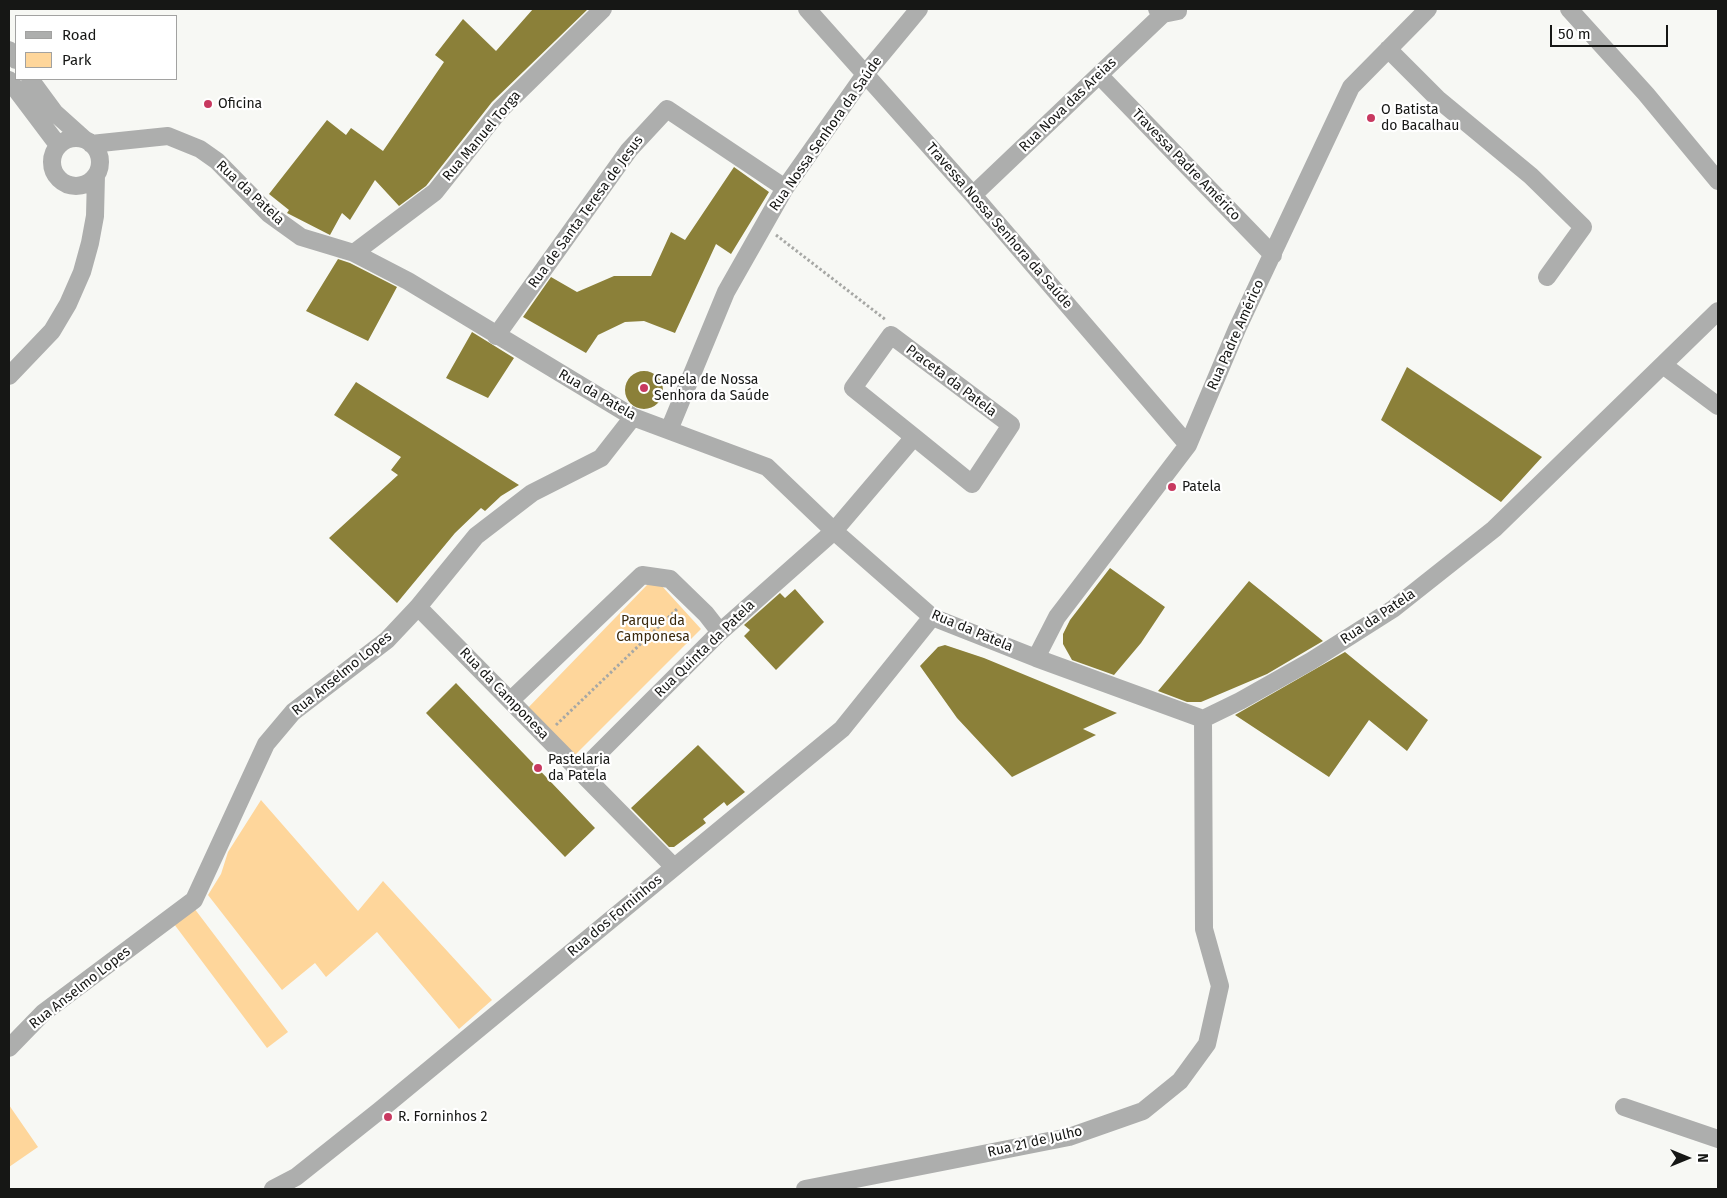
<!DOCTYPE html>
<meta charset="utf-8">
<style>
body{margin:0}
#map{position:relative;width:1727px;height:1198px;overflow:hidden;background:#f7f8f4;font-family:"Fira Sans",sans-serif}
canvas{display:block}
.frame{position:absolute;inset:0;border:10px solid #161715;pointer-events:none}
.legend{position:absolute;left:15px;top:15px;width:162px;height:65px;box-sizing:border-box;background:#fff;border:1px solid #a2a2a1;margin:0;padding:6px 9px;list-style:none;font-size:15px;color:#161715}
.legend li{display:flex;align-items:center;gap:10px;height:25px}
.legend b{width:25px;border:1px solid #a2a2a1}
.north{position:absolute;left:1662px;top:1133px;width:50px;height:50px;-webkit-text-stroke:4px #fff;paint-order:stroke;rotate:90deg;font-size:14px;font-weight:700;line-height:20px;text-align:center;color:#161715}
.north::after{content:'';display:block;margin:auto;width:18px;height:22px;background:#161715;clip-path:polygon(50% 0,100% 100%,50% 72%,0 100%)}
.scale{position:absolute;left:1550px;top:25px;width:118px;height:22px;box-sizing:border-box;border:2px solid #161715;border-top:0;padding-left:6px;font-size:15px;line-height:18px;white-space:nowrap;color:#161715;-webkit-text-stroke:4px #fff;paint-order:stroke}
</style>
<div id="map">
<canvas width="1727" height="1198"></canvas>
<div class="frame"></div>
<ul class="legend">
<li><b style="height:6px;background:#adaead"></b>Road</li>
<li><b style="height:14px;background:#fed69b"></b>Park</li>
</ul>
<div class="north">N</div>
<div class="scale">50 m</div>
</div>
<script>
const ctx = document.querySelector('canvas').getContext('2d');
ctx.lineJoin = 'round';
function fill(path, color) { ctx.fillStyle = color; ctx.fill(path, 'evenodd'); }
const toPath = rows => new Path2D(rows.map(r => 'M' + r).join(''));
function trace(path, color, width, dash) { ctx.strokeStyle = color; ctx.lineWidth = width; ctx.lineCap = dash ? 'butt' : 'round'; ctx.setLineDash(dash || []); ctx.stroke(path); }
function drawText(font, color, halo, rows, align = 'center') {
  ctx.font = font + ' "Fira Sans",sans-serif'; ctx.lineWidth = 4.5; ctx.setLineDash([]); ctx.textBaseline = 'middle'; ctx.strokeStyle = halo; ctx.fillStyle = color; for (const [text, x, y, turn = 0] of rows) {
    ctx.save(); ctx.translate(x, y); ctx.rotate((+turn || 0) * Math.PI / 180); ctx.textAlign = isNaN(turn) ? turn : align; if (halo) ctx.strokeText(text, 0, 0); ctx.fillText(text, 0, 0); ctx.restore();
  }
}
fill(toPath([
 [647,585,661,585,701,629,569,761,523,713],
 [261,800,358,911,383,881,492,1000,459,1029,377,932,326,977,315,963,282,990,208,895,221,874,228,852],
 [194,908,288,1032,267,1048,174,924],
 [9,1105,38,1147,9,1167]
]), '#fed69b');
fill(toPath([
 [533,9,588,9,492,102,426,186,399,206,375,180,350,220,342,213,330,235,287,213,289,210,269,194,327,120,346,135,351,128,383,151,444,62,435,55,463,19,496,51],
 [734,167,769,192,731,254,716,244,675,333,644,321,625,322,598,335,586,353,523,317,551,277,577,292,614,276,651,276,671,232,685,240],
 [338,259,350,263,397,287,368,341,306,311],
 [472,332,514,358,488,398,446,378],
 [1407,367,1542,457,1501,502,1381,420],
 '625 390a19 19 0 1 1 38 0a19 19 0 1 1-38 0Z',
 [356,382,519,485,501,496,485,511,481,508,455,533,397,603,329,538,398,475,391,470,401,457,334,415],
 [1110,568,1165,607,1141,643,1114,675,1072,660,1063,644,1063,634,1070,620],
 [1249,581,1323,641,1267,674,1201,702,1187,702,1158,691],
 [795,589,824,622,776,670,744,636,750,630,744,625,780,593,785,598],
 [945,645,984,658,1117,713,1083,729,1096,735,1012,777,957,718,920,666,938,647],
 [1345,652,1428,720,1407,751,1369,720,1329,777,1235,715],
 [456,683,595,828,565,857,426,713],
 [698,745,745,792,727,806,724,802,703,819,706,823,674,847,669,847,631,808]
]), '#8b8039');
trace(toPath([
 [776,235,886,320],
 [556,725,678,608]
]), '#a7a8a5', 3, [2.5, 2.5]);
trace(toPath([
 [807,9,973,195,1188,445],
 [1569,9,1646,94,1718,181],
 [1163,14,1178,11,1177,9],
 [1388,49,1439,100,1531,176,1583,227,1547,277],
 [9,50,16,60],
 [1099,75,1273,255],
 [30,79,55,113,84,139],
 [9,80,58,145],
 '52 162a24 24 0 1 1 48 0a24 24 0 1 1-48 0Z',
 [91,144,168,136,200,149,217,161,269,214,301,237,354,253,408,281,633,417,767,467,834,531,932,617,1036,658,1203,719,1240,701,1311,661,1393,609,1494,529,1718,311],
 [973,195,1163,14,1157,9],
 [354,253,435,192,500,110,603,9],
 [496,336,629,150,667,109,785,188],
 [1663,365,1718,406],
 [9,376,52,331,68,304,82,272,90,243,95,216,96,175],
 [669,430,726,292,785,188,866,73,919,9],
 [418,607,674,867],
 [1036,658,1057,617,1188,445,1237,329,1351,87,1428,9],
 [511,700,642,575,670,579,706,614,720,632],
 [580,772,720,632,834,531,914,437,972,484,1011,425,891,335,853,388,914,437],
 [9,1048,43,1013,194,900,266,744,293,712,387,640,418,607,476,536,532,493,601,458,633,417],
 [1624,1107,1718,1139],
 [273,1189,296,1177,379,1111,842,729,932,617],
 [805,1189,1069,1137,1143,1111,1180,1081,1207,1044,1220,986,1204,929,1203,719]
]), '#adaead', 18);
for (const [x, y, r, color] of [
 [208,104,5,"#c83960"],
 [1371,118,5,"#c83960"],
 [644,388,5,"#c83960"],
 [1172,487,5,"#c83960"],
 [538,768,5,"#c83960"],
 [388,1117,5,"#c83960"]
]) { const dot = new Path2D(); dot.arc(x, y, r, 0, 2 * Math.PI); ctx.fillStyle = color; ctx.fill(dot); trace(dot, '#fff', 2); }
drawText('14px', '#161715', '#fff', [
 ["Oficina",218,104],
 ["O Batista",1381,110],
 ["do Bacalhau",1381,126],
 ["Capela de Nossa",654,380],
 ["Senhora da Saúde",654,396],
 ["Patela",1182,487],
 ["Pastelaria",548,760],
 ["da Patela",548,776],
 ["R. Forninhos 2",398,1117]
], 'left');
drawText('14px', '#161715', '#fff', [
 ["Rua Nova das Areias",1068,105,-44],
 ["Rua Nossa Senhora da Saúde",826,134,-55],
 ["Rua Manuel Torga",482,136,-50],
 ["Travessa Padre Américo",1186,165,46],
 ["Rua da Patela",250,193,43],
 ["Rua de Santa Teresa de Jesus",586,212,-54],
 ["Travessa Nossa Senhora da Saúde",999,226,49],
 ["Rua Padre Américo",1236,335,-66],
 ["Praceta da Patela",951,381,37],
 ["Rua da Patela",597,395,30],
 ["Rua da Patela",1378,617,-34],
 ["Rua da Patela",972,631,23],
 ["Rua Quinta da Patela",705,649,-44],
 ["Rua Anselmo Lopes",342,674,-39],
 ["Rua da Camponesa",504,694,46],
 ["Rua dos Forninhos",615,916,-40],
 ["Rua Anselmo Lopes",80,988,-38],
 ["Rua 21 de Julho",1035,1142,-13]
]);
drawText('14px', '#3b2a0e', '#fff', [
 ["Parque da",653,621],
 ["Camponesa",653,637]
]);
</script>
